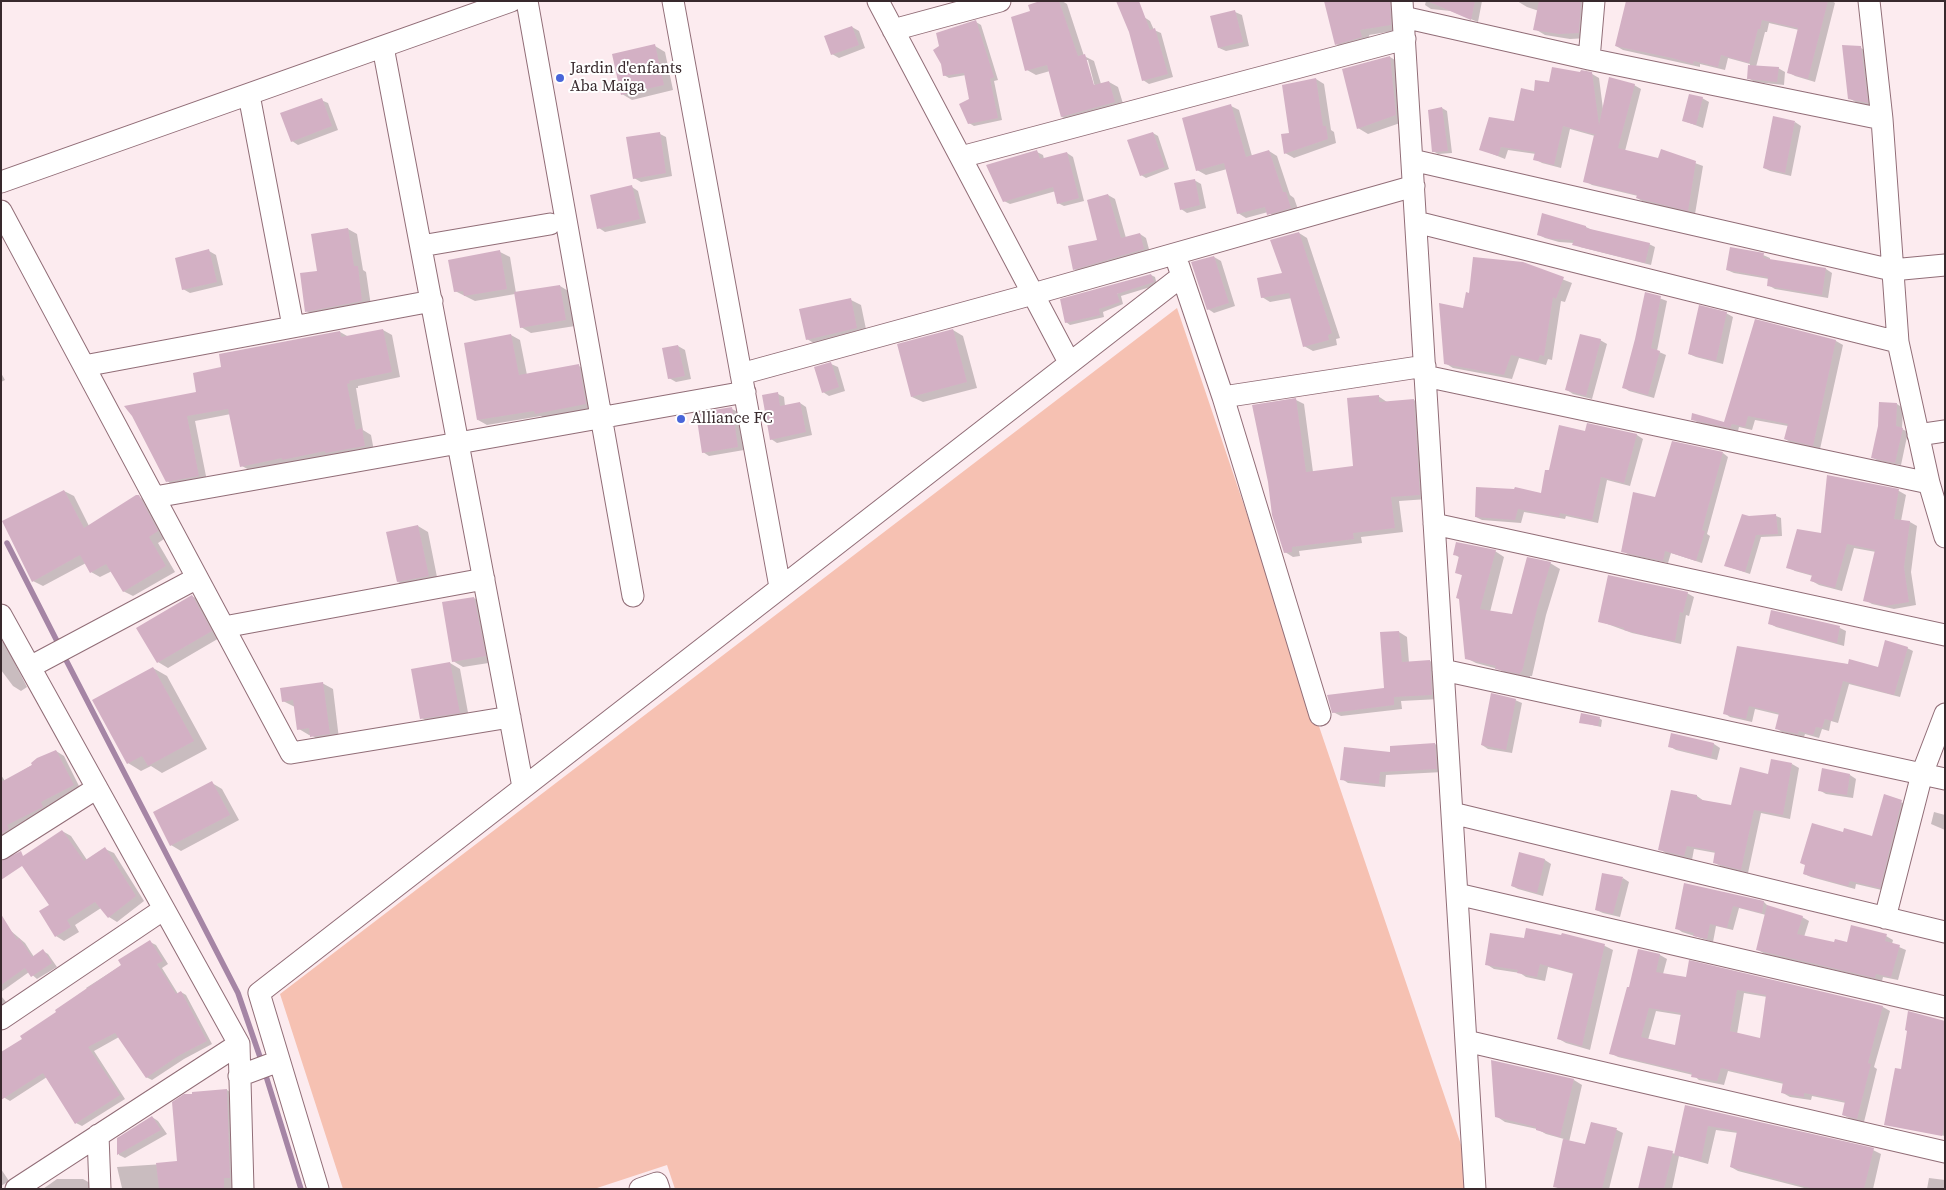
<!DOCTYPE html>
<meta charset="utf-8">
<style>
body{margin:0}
#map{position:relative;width:1946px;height:1190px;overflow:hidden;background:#fcebef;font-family:"Source Serif 4",serif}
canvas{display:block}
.frame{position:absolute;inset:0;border:2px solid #38292d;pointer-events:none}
</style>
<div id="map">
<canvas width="1946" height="1190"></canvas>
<div class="frame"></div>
</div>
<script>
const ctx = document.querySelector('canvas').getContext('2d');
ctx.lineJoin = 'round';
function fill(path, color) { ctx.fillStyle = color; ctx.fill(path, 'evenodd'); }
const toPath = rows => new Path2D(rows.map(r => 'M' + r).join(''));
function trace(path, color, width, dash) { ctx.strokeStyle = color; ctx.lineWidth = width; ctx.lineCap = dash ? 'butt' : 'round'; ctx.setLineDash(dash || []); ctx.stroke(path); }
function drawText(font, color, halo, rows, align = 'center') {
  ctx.font = font + ' "Source Serif 4",serif'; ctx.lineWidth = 4; ctx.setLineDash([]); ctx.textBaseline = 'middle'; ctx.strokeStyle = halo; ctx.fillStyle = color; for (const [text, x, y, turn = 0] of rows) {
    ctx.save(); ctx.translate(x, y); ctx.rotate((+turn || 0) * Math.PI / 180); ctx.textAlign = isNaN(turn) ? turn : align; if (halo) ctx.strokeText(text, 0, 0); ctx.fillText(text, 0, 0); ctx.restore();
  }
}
fill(toPath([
 [1177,308,1472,1177,1472,1189,675,1189,667,1165,594,1189,343,1189,280,994]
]), '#f6c1b2');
fill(toPath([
 [1044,1,1062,1,1067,4,1084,56,1094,61,1101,84,1109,82,1118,87,1124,107,1071,122,1062,117,1050,71,1036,75,1027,70,1032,12],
 [1086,60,1088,60,1096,91,1094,91],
 [1326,1,1398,1,1400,30,1369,35,1371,43,1346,49,1336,44],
 [1426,1,1482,1,1478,22,1451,11,1431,9,1425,5],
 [1517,1,1593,1,1589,38,1570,39,1545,35,1535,29,1539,11,1527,7],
 [1627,1,1832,1,1835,3,1815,82,1795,76,1788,72,1799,30,1769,23,1767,32,1765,32,1756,67,1778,68,1785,72,1784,85,1755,82,1748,78,1750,64,1728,58,1725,70,1700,64,1700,67,1623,50,1616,46],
 [1235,12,1242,15,1249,46,1226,51,1219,48],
 [1144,17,1150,21,1154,30,1161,33,1173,77,1149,84,1143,80],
 [976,22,981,25,998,80,994,81,1002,120,974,126,969,123,971,99,966,75,949,78,944,75],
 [852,27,859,31,865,48,839,58,832,54],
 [655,46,665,52,673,90,632,100,622,94],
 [1861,48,1871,54,1877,108,1859,104,1849,98],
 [1390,57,1400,63,1406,121,1368,134,1358,128,1343,70],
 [1581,74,1592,74,1599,78,1603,109,1634,85,1641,89,1625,151,1659,160,1662,151,1703,166,1695,214,1644,202,1637,198,1638,196,1592,185,1585,181,1595,136,1570,129,1561,168,1542,163,1535,159,1536,154,1508,150,1505,159,1480,149,1515,122,1535,92,1550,83],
 [1316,79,1324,84,1331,130,1334,132,1336,143,1294,158,1285,153,1291,134],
 [1702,98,1709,102,1703,128,1684,121],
 [321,100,328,103,338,130,298,145,292,141],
 [1231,106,1239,110,1252,156,1269,151,1277,156,1290,195,1294,198,1299,212,1276,218,1268,212,1246,218,1238,213,1227,169,1206,175,1197,170],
 [1442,108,1447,111,1452,153,1438,154,1433,151],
 [1795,122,1801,126,1791,176,1770,171,1764,168],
 [1153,133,1158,136,1169,169,1146,178,1141,175],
 [660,134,666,137,672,176,641,182,634,178],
 [1037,152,1043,155,1044,159,1067,153,1073,157,1084,201,1064,206,1058,203,1056,191,1010,204,1004,201],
 [1194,180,1201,184,1206,208,1187,213,1181,209],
 [632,187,638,191,646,223,605,232,599,228],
 [1108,195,1115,199,1126,238,1140,234,1146,238,1150,253,1081,273,1074,269,1099,241],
 [1586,227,1592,230,1649,244,1655,247,1651,265,1580,247,1574,243,1559,242,1545,238,1539,235],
 [348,229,357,234,363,270,366,272,371,306,315,316,306,311,318,272],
 [1299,233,1307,238,1340,338,1336,339,1337,345,1313,351,1304,346,1292,298,1270,302,1262,297,1283,274],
 [209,251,216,255,223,285,190,293,183,289],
 [500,252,510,257,516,293,560,286,570,292,575,326,531,333,521,327,515,294,475,301,455,291],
 [1763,255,1770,258,1770,260,1826,269,1832,273,1828,298,1775,289,1768,285,1769,279,1734,273,1727,270],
 [1214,257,1221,261,1235,306,1214,313,1208,309,1192,263],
 [1523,264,1572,283,1565,302,1561,301,1552,360,1548,359,1546,365,1519,358,1512,379,1453,368,1445,363,1470,294],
 [1151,275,1155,277,1157,285,1121,296,1123,304,1103,312,1104,317,1070,325,1066,322],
 [1646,293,1667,301,1657,351,1666,355,1654,398,1629,391,1623,387,1637,340],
 [851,300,861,305,867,334,817,345,807,339],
 [1726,313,1733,317,1723,364,1696,357,1689,354],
 [1756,321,1836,341,1843,345,1820,449,1792,443,1785,439,1788,426,1755,420,1752,430,1739,427,1738,431,1699,423,1692,419,1725,423],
 [383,330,392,335,400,377,358,386,358,388,356,388,363,430,371,435,374,451,251,471,242,466,231,414,195,421,207,481,176,487,167,481,133,415,198,393,223,368,340,332,349,337],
 [953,330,963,336,977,388,923,402,912,397],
 [511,335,520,340,527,375,579,366,588,371,595,409,545,419,541,416,487,425,478,420],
 [1600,340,1607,344,1592,399,1573,394,1567,390],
 [678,346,685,350,691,379,676,382,669,378,663,349],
 [831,364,838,367,845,391,829,396,823,392],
 [1,373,5,380,1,382],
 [778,394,784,397,785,406,800,403,806,407,812,435,777,443,771,439],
 [1378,396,1387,402,1414,400,1422,405,1428,499,1399,501,1403,532,1361,537,1362,543,1299,551,1300,556,1293,557,1285,552,1296,400,1304,404,1313,472,1354,467],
 [1897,404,1903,408,1902,429,1908,432,1901,465,1878,461,1872,457],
 [732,409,738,412,744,450,709,456,703,452],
 [1588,425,1637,435,1643,439,1630,486,1607,480,1598,523,1566,516,1565,519,1524,512,1521,523,1482,520,1476,517,1542,495,1550,472,1586,433],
 [1723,453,1728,457,1707,534,1710,536,1702,563,1671,553,1668,563,1629,555,1623,551,1656,498],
 [1829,476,1899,491,1906,495,1901,521,1910,522,1917,526,1911,572,1916,605,1894,609,1872,604,1865,600,1876,552,1854,548,1842,591,1819,585,1812,581,1813,576,1795,571,1787,567,1822,535],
 [64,491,74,496,89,526,139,497,148,502,167,537,158,543,175,572,133,596,123,591,112,571,100,577,91,572,86,563,43,586,33,581],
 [1776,516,1781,518,1782,536,1761,537,1750,574,1726,566,1749,517],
 [418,526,428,532,438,582,408,587,398,582],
 [1495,551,1504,557,1490,612,1513,615,1550,563,1560,569,1546,615,1532,676,1530,676,1530,678,1506,673,1498,669,1476,663,1466,658,1463,576,1457,572,1460,558,1454,554],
 [1687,593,1694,597,1689,616,1686,615,1681,644,1632,633,1599,621],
 [192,596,202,602,221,637,168,668,158,662],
 [474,598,484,604,495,662,463,667,453,661],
 [1772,612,1840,628,1846,631,1844,646,1776,627,1769,623],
 [1399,632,1407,637,1409,663,1430,661,1438,666,1440,699,1401,701,1402,709,1341,716,1333,712,1385,689],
 [1,641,4,642,27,687,21,691,13,686,1,670],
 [1738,648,1879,669,1907,648,1913,651,1900,697,1849,684,1838,723,1831,721,1829,731,1822,729,1819,738,1805,734,1804,737,1782,732,1776,728,1780,715,1755,709,1752,722,1730,717,1724,713],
 [450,663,460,669,469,718,432,724,422,718],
 [153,668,167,676,207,749,162,773,151,766,141,771,128,763],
 [322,683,333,689,339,739,322,742,311,735,309,735,299,729,295,707,283,701],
 [1515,700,1522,703,1512,753,1488,749,1482,745],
 [1599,718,1602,720,1601,727,1580,722],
 [1435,744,1441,748,1443,772,1386,775,1385,787,1348,783,1342,779,1392,754],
 [1714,744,1720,748,1717,760,1676,750,1669,746],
 [56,751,64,756,81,790,48,806,51,811,1,844,1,775,5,781],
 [1792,764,1799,768,1790,819,1761,813,1748,873,1722,867,1715,863,1716,853,1694,849,1692,860,1667,854,1660,849,1697,796,1704,801,1732,806],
 [1850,775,1856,779,1853,798,1826,794,1819,790],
 [212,783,222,789,239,820,181,851,171,845],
 [1885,796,1908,805,1886,891,1856,884,1855,889,1811,877,1804,874,1844,833,1873,838],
 [1934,812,1945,815,1945,830,1931,824],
 [62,831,71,836,87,860,105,849,114,853,144,901,117,922,109,917,101,908,75,925,79,932,64,941,56,936,50,906],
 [1520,854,1545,860,1551,864,1543,896,1518,889,1512,886],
 [1623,878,1629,882,1620,917,1603,913,1596,910],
 [1685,885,1764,902,1769,907,1802,917,1809,921,1804,937,1834,944,1847,944,1886,936,1893,940,1892,944,1906,950,1898,980,1883,977,1882,981,1765,954,1758,950,1766,915,1739,908,1733,930,1716,926,1713,942,1682,932,1676,928],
 [11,931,25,943,34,957,43,951,48,954,57,967,37,979,29,972,1,992,1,937],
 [1562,934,1605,946,1613,950,1590,1050,1566,1043,1559,1039,1574,974,1548,967,1545,981,1526,977,1520,973,1494,969,1486,964,1525,940,1562,937],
 [150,942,156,945,168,964,162,968,178,994,181,992,186,995,212,1044,184,1059,152,1080,146,1077,119,1037,94,1051,125,1099,82,1126,76,1123,47,1077,10,1101,5,1098,1,1093,24,1039,88,990,86,988,122,965],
 [1639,950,1660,955,1667,959,1663,974,1883,1007,1890,1011,1874,1067,1877,1069,1864,1122,1851,1119,1843,1115,1846,1103,1812,1096,1811,1100,1790,1097,1783,1093,1784,1084,1728,1071,1724,1085,1699,1080,1693,1075,1618,1057,1610,1053,1630,988],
 [1744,993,1767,997,1761,1039,1737,1034],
 [1656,1011,1681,1015,1676,1047,1648,1040],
 [1,996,8,1004,1,1009],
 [1945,1022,1945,1136,1894,1126,1902,1070],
 [1574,1080,1582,1085,1569,1142,1586,1146,1591,1124,1617,1130,1623,1133,1609,1189,1559,1189,1555,1186,1564,1139,1546,1134,1537,1129,1505,1122,1496,1116],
 [227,1090,233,1094,236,1189,119,1189,122,1188,117,1167,179,1163],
 [1686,1106,1873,1150,1881,1154,1873,1189,1808,1189,1738,1171,1731,1167,1738,1133,1716,1130,1708,1164,1679,1156,1672,1189,1640,1189,1672,1153,1676,1154],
 [152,1117,158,1121,167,1134,125,1158,119,1155,118,1139],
 [1,1169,9,1181,1,1186],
 [1929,1178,1945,1180,1945,1189,1927,1189],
 [57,1179,83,1179,90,1183,90,1189,43,1189]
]), '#0003');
trace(toPath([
 [7,543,59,645],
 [65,658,238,993,260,1057],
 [266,1076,301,1189]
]), '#a585a5', 5.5);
fill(toPath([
 [1040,1,1059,1,1078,56,1085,54,1094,85,1109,81,1115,102,1061,117,1047,65,1025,71,1011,17,1030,11,1028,5],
 [1116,1,1139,1,1150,30,1155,28,1168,74,1142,81,1129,32],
 [1324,1,1390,1,1391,25,1360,30,1362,37,1335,45],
 [1427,1,1475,1,1471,20],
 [1539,1,1581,1,1579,33,1559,34,1533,30],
 [1626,1,1828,1,1808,79,1787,73,1798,28,1762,20,1760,29,1758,29,1749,63,1721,55,1718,67,1694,61,1693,64,1672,58,1615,46],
 [1235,10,1243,42,1218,48,1210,16],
 [976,20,994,77,990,79,998,118,968,124,959,104,969,99,964,73,943,76,941,64,933,50,939,46,936,33],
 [852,26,859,45,831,55,824,36],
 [655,44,664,85,621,95,612,54],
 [1842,45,1861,46,1868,103,1848,99],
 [1390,56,1396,115,1357,129,1342,69],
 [1748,65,1779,67,1777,82,1747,79],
 [1552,67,1580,72,1581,70,1592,72,1599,125,1609,77,1635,84,1618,148,1658,158,1661,149,1696,161,1688,211,1636,198,1637,195,1583,182,1594,135,1597,135,1563,126,1554,165,1533,160,1535,152,1501,147,1498,156,1479,150,1489,117,1514,121,1521,88,1534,91,1535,80,1549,82],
 [1316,78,1323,126,1326,126,1328,139,1284,154,1281,134,1289,133,1282,85],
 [1689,94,1703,97,1696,125,1682,121],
 [322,98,332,126,291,142,280,113],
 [1231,104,1246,157,1269,150,1283,192,1286,192,1291,208,1267,215,1265,207,1237,214,1224,163,1196,171,1182,118],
 [1442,107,1448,151,1434,152,1432,152,1428,110],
 [1773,116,1795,121,1785,173,1763,168],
 [660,132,666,173,633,179,626,137],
 [1153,132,1165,167,1140,176,1127,140],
 [1037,150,1040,159,1067,152,1079,198,1057,204,1053,187,1003,202,986,165],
 [1195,179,1200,205,1180,210,1174,183],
 [632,185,640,219,597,229,590,195],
 [1108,194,1121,238,1140,233,1144,249,1073,270,1068,246,1097,240,1087,200],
 [1542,213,1586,226,1586,228,1650,243,1645,263,1572,245,1574,240,1551,239,1537,235],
 [348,228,354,266,358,266,362,301,305,312,300,273,317,271,311,234],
 [1299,232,1332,333,1328,335,1329,340,1303,347,1289,293,1261,298,1257,278,1282,273,1270,240],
 [1730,247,1764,253,1763,258,1826,268,1822,295,1767,286,1768,277,1726,270],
 [209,249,217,282,182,290,175,258],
 [500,250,507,289,464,296,463,291,454,292,448,260],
 [1214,256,1229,303,1207,310,1191,262],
 [1473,257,1523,262,1564,277,1556,299,1553,297,1544,356,1540,355,1538,361,1511,355,1504,375,1444,364,1439,303,1463,308,1466,292,1469,293],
 [1151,274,1154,282,1117,294,1120,302,1099,309,1100,315,1065,323,1060,299],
 [560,285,566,320,520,328,514,292],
 [1645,292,1661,296,1651,348,1660,351,1648,395,1622,388,1635,339],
 [851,298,857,328,806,340,799,309],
 [1699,305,1727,312,1716,361,1688,354],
 [1755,319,1836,340,1813,446,1784,439,1788,424,1748,416,1745,427,1732,424,1730,428,1691,420,1692,413,1724,422],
 [383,329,392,372,349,381,350,383,347,384,356,430,362,428,365,446,325,453,325,451,282,460,282,458,240,467,228,409,187,416,199,476,166,482,132,416,124,406,196,392,193,373,221,367,219,354,340,331,341,337],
 [953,329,967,382,911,397,897,344],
 [511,334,519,375,579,364,586,404,535,414,534,411,477,420,464,343],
 [1580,334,1601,339,1586,396,1565,390],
 [678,345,685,376,668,379,662,348],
 [831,362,839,387,822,393,814,367],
 [778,392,780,406,800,402,806,432,770,440,762,395],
 [1379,395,1379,402,1414,399,1420,495,1391,497,1395,528,1353,533,1354,539,1292,547,1292,552,1284,553,1272,515,1268,482,1252,405,1296,398,1306,472,1353,466,1347,398],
 [1879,402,1897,403,1896,426,1903,428,1895,463,1871,458,1878,426],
 [732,407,738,447,702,453,696,413],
 [1587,423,1637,434,1624,483,1601,477,1592,520,1560,513,1559,517,1518,509,1515,520,1475,517,1476,487,1514,489,1515,487,1541,493,1545,470,1549,470,1559,425,1585,431],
 [1672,441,1723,452,1702,530,1705,531,1696,561,1665,551,1663,561,1621,552,1633,492,1655,497],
 [1827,475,1899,489,1894,519,1910,521,1904,567,1909,602,1885,606,1863,601,1875,550,1847,544,1835,588,1810,581,1812,575,1786,568,1797,529,1821,533],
 [64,490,84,528,136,495,139,495,158,531,149,537,166,566,123,592,106,564,90,573,80,555,32,582,2,521],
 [1742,514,1749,516,1776,514,1778,534,1756,535,1745,572,1724,566],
 [418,525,429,576,397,582,386,532],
 [1456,542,1496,550,1480,609,1512,614,1527,557,1551,562,1537,609,1522,672,1521,671,1520,674,1495,669,1496,666,1465,659,1459,599,1456,598,1462,575,1455,573,1459,556,1453,555],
 [1608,575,1688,592,1683,613,1680,612,1675,641,1651,637,1624,630,1624,628,1598,622],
 [192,595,212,631,157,663,136,628],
 [474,597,486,656,452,662,442,602],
 [1771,610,1840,626,1837,643,1768,624],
 [1399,631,1402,662,1430,660,1432,695,1394,697,1394,705,1332,713,1327,695,1384,688,1380,632],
 [1885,640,1908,647,1894,695,1843,681,1832,721,1825,719,1822,728,1816,727,1813,735,1799,731,1798,734,1775,729,1779,713,1749,706,1746,719,1723,714,1737,646,1848,664,1849,659,1878,667],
 [450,662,460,713,420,719,411,669],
 [153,667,194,741,148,766,142,756,127,764,92,700],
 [323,682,330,734,310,737,309,728,297,730,293,700,282,702,280,688],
 [1491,693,1516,699,1506,750,1481,745],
 [1581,713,1600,717,1598,726,1579,723],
 [1671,733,1714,743,1711,757,1668,747],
 [1435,743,1437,769,1380,772,1379,784,1340,780,1344,747,1390,752,1390,746],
 [56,750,74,785,41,802,43,807,7,825,9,829,1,834,1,782,32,765,31,763,37,758],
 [1771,759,1792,763,1783,815,1754,810,1741,870,1713,863,1715,851,1687,846,1684,856,1658,850,1671,790,1697,795,1697,799,1731,805,1740,767,1768,774],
 [1822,768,1850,774,1847,795,1818,791],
 [212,781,230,815,170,846,153,812],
 [1884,794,1902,800,1880,888,1850,881,1848,886,1803,874,1805,865,1800,863,1812,823,1843,832,1844,828,1872,836],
 [62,830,84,861,105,847,136,896,108,918,95,902,67,920,71,927,55,937,39,911,49,905,22,866,1,880,1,861,21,851,23,856],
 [1519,852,1545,859,1537,893,1511,886],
 [1602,873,1623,877,1613,914,1595,910],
 [1684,883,1764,901,1762,913,1733,906,1727,928,1710,924,1707,939,1693,936,1694,933,1675,929],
 [1767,905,1803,916,1797,934,1834,942,1835,939,1847,942,1851,925,1887,934,1885,941,1900,945,1891,977,1876,974,1875,978,1756,950],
 [1,914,17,940,19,938,32,957,43,949,52,963,31,977,25,968,1,985],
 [1526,928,1561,935,1562,933,1605,944,1582,1046,1557,1039,1573,973,1540,964,1537,977,1517,973,1518,970,1485,965,1490,933,1524,938],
 [150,940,163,961,157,964,176,994,181,991,207,1041,178,1056,146,1078,115,1033,88,1047,120,1095,75,1124,43,1073,1,1100,1,1052,22,1039,20,1036,56,1012,55,1010,121,965,118,960],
 [1638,949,1660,954,1656,972,1686,977,1689,960,1883,1006,1868,1063,1871,1064,1857,1119,1842,1115,1845,1101,1804,1093,1804,1097,1781,1093,1783,1082,1721,1068,1717,1081,1691,1077,1692,1073,1609,1054,1627,987,1629,987],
 [1737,990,1766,995,1760,1038,1730,1031],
 [1649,1008,1681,1013,1675,1045,1641,1037],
 [1908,1011,1945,1021,1945,1123,1942,1136,1884,1125,1895,1068,1901,1069,1907,1031,1905,1030],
 [1491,1060,1574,1079,1560,1137,1536,1130,1536,1127,1495,1117],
 [227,1089,230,1178,224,1178,224,1189,159,1189,156,1163,177,1161,172,1102,184,1094,192,1094,192,1092],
 [1685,1105,1874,1148,1864,1189,1814,1189,1730,1167,1737,1131,1708,1126,1701,1161,1674,1155],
 [152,1116,161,1130,117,1155,117,1138],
 [1591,1122,1617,1128,1602,1189,1564,1189,1553,1187,1563,1139,1585,1144],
 [1648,1146,1673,1151,1664,1189,1638,1189]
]), '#d3b0c4');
const minor = toPath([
 [527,1,633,596],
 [673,1,780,587],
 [878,1,1069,362],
 [1402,1,1475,1189],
 [1869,1,1882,119,1898,342,1929,483,1945,537],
 [1403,17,1589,59,1882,119],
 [893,30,1000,1],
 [383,47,523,787],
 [1589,59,1594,1],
 [249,95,293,326],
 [961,157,1405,39],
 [1412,160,1892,270,1945,265],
 [1,182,511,1],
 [1,211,291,753,510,717],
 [1416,222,1898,342],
 [421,246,550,224],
 [1178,264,1223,397,1320,715],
 [84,366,432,301],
 [741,374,1033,294,1414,186],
 [1425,376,1929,483],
 [1223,397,1425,366],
 [1918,435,1945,431],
 [155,497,745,392],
 [1434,524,1945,635],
 [1,615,239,1044,243,1189],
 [224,627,484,579],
 [30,667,197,578],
 [1443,670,1945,779],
 [1452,813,1945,932],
 [1,849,97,788],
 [1457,894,1945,1007],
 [1885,918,1922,774,1945,714],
 [1,1019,164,909],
 [1466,1041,1945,1152],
 [239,1076,279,1061],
 [98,1135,100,1189],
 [16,1189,239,1044],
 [318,1189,259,993,1182,276],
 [640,1189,657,1183,659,1189]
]);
trace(minor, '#916d77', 23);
trace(minor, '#fff', 21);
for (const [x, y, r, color] of [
 [560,78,5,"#4865d9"],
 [681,419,5,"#4865d9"]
]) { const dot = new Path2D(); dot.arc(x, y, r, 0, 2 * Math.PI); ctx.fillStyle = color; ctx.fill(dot); trace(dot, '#fff', 2); }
drawText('16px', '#38292d', '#fff', [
 ["Jardin d'enfants",570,69],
 ["Aba Maïga",570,87],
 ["Alliance FC",691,419]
], 'left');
</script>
